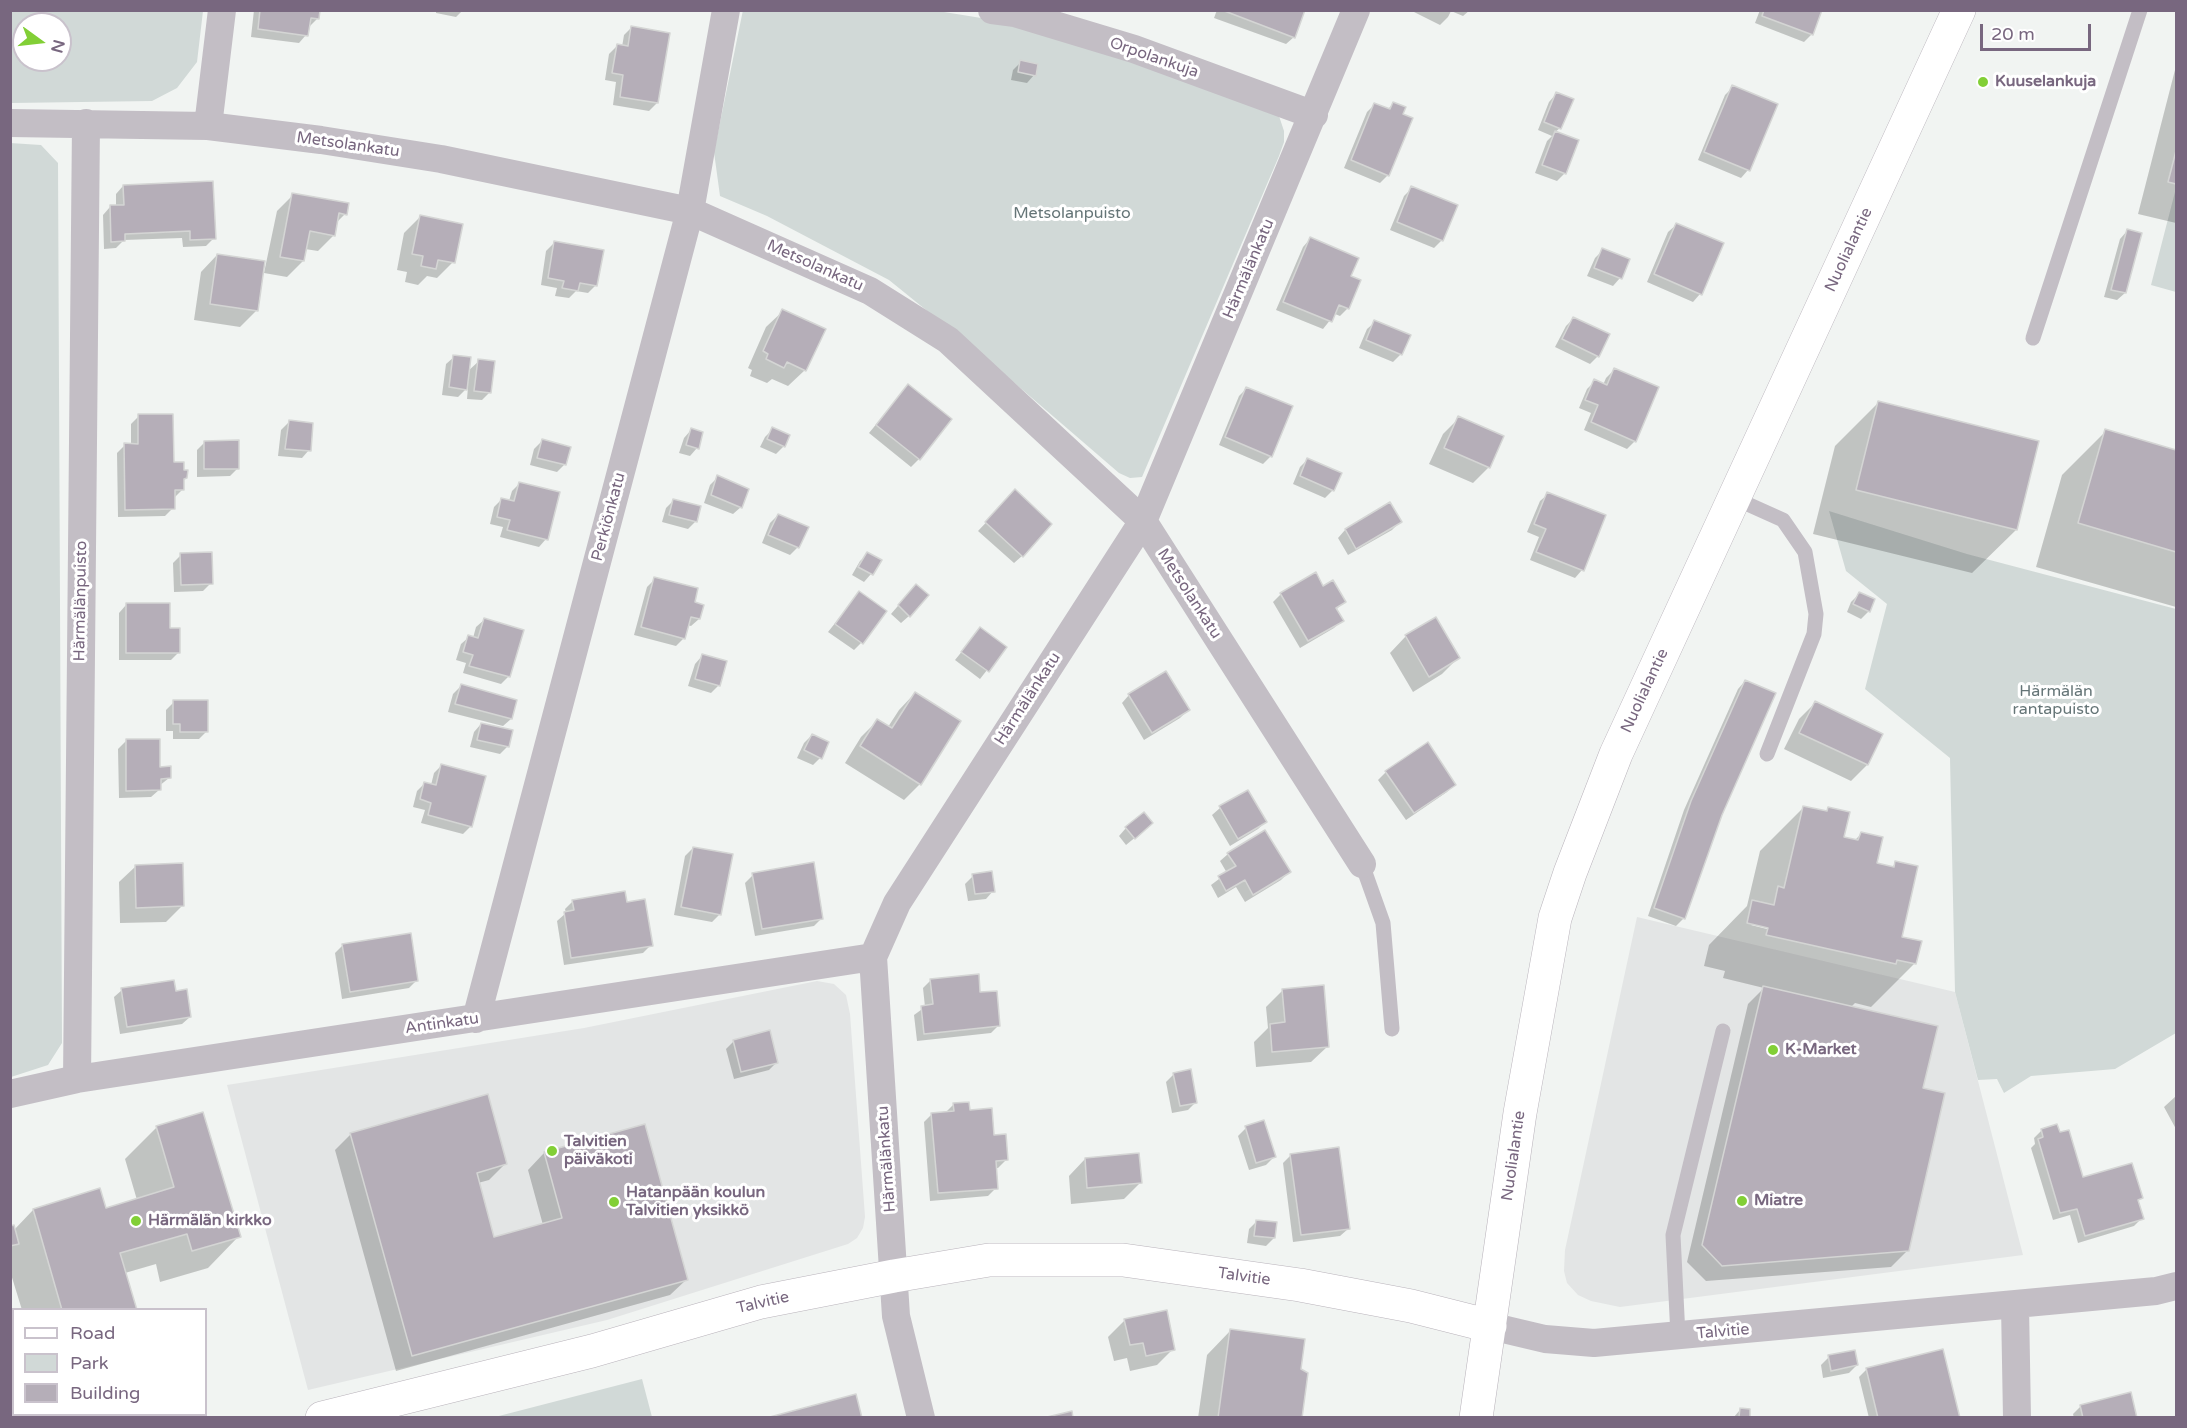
<!DOCTYPE html>
<meta charset="utf-8">
<style>
body{margin:0}
#map{position:relative;width:2187px;height:1428px;overflow:hidden;background:#f1f4f2;font-family:"Varela Round",sans-serif}
canvas{display:block}
.frame{position:absolute;inset:0;border:12px solid #78677f;pointer-events:none}
.legend{position:absolute;left:12px;top:1308px;width:195px;height:108px;box-sizing:border-box;background:#fff;border:2px solid #c9c2cc;margin:0;padding:8px 10px;list-style:none;font-size:18px;color:#78677f}
.legend li{display:flex;align-items:center;gap:12px;height:30px}
.legend b{width:30px;border:2px solid #c9c2cc}
.north{position:absolute;left:12px;top:12px;width:60px;height:60px;box-sizing:border-box;background:#fff;border:2px solid #c9c2cc;border-radius:50%;rotate:105deg;font-size:16px;font-weight:700;line-height:24px;text-align:center;color:#78677f}
.north::after{content:'';display:block;margin:auto;width:21px;height:27px;background:#82cf36;clip-path:polygon(50% 0,100% 100%,50% 72%,0 100%)}
.scale{position:absolute;left:1980px;top:24px;width:111px;height:27px;box-sizing:border-box;border:3px solid #78677f;border-top:0;padding-left:8px;font-size:18px;line-height:21px;white-space:nowrap;color:#78677f;-webkit-text-stroke:4px #fff;paint-order:stroke}
</style>
<div id="map">
<canvas width="2187" height="1428"></canvas>
<div class="frame"></div>
<ul class="legend">
<li><b style="height:8px;background:#fff"></b>Road</li>
<li><b style="height:16px;background:#d1d9d7"></b>Park</li>
<li><b style="height:16px;background:#b5aeb8"></b>Building</li>
</ul>
<div class="north">N</div>
<div class="scale">20 m</div>
</div>
<script>
const ctx = document.querySelector('canvas').getContext('2d');
ctx.lineJoin = 'round';
function fill(path, color) { ctx.fillStyle = color; ctx.fill(path, 'evenodd'); }
const toPath = rows => new Path2D(rows.map(r => 'M' + r).join(''));
function trace(path, color, width, dash) { ctx.strokeStyle = color; ctx.lineWidth = width; ctx.lineCap = dash ? 'butt' : 'round'; ctx.setLineDash(dash || []); ctx.stroke(path); }
function drawText(font, color, halo, rows, align = 'center') {
  ctx.font = font + ' "Varela Round",sans-serif'; ctx.lineWidth = 6; ctx.setLineDash([]); ctx.textBaseline = 'middle'; ctx.strokeStyle = halo; ctx.fillStyle = color; for (const [text, x, y, turn = 0] of rows) {
    ctx.save(); ctx.translate(x, y); ctx.rotate((+turn || 0) * Math.PI / 180); ctx.textAlign = isNaN(turn) ? turn : align; if (halo) ctx.strokeText(text, 0, 0); ctx.fillText(text, 0, 0); ctx.restore();
  }
}
fill(toPath([
 [1637,917,1955,992,2023,1255,1620,1307,1591,1301,1578,1295,1567,1283,1564,1271,1565,1250],
 [817,981,834,984,846,995,850,1014,865,1217,863,1228,857,1238,848,1244,607,1320,308,1390,227,1085,584,1028]
]), '#e3e5e5');
fill(toPath([
 [743,10,938,11,1012,23,1145,63,1279,116,1284,131,1284,142,1279,156,1142,477,1130,478,1119,473,989,361,889,280,767,216,720,196,714,152],
 [10,11,203,11,197,62,177,88,152,101,11,103],
 [24,24,60,24,60,60,24,60],
 [10,143,41,145,58,163,62,1043,48,1065,11,1077],
 [2176,188,2176,292,2151,285],
 [1829,511,1967,554,2176,609,2176,1033,2115,1069,2031,1076,2004,1093,1997,1079,1978,1080,1955,992,1950,758,1865,689,1887,604,1846,571],
 [642,1379,652,1417,495,1417]
]), '#d1d9d7');
fill(toPath([
 [254,10,319,10,318,18,310,26,308,26,306,35,299,43,251,37],
 [436,10,463,10,456,17,436,13],
 [1217,10,1303,10,1294,37,1286,44,1214,18],
 [1410,10,1470,10,1463,16,1451,11,1448,17,1440,25],
 [1760,10,1821,10,1812,34,1804,42,1755,23],
 [632,27,657,103,649,111,613,105,616,82,605,80,609,54,617,46,622,47,624,35],
 [1021,62,1034,75,1027,83,1011,80,1013,70],
 [2176,66,2176,223,2138,214],
 [1733,87,1748,170,1741,178,1698,160,1725,95],
 [1556,94,1560,128,1554,133,1565,173,1557,181,1535,173,1547,141,1552,136,1538,130,1549,102],
 [1394,103,1388,175,1380,183,1344,168,1367,112,1375,104,1387,110],
 [123,186,214,238,206,246,183,247,182,238,124,240,116,248,104,249,103,215,110,207,116,206,116,194],
 [1412,188,1442,240,1434,248,1390,230,1404,196],
 [293,195,345,214,336,223,334,235,318,251,305,249,303,261,287,277,264,273,277,211],
 [420,217,453,262,437,278,427,276,418,285,405,282,407,272,397,270,404,233],
 [1676,225,1700,294,1693,302,1647,282,1668,232],
 [2127,231,2125,293,2117,300,2104,297,2120,239],
 [1310,239,1350,277,1348,308,1340,316,1335,314,1323,329,1276,310,1303,247],
 [554,243,596,285,588,293,576,291,569,298,555,296,557,288,541,285,546,251],
 [1603,250,1620,278,1613,286,1587,276,1595,258],
 [217,255,256,311,240,327,194,320,201,272],
 [783,311,805,370,788,386,772,379,767,383,750,376,752,370,748,368,766,327],
 [1574,318,1598,356,1590,364,1555,347,1566,326],
 [1375,322,1401,354,1393,362,1359,348,1367,329],
 [454,357,468,371,479,361,490,392,482,400,467,399,468,387,458,397,442,395,446,364],
 [1614,370,1635,441,1627,449,1584,430,1591,413,1579,408,1587,389,1595,381,1603,385,1606,378],
 [1247,388,1271,456,1263,464,1219,445,1239,396],
 [901,394,919,459,911,467,869,433],
 [1878,403,2037,442,2016,530,1972,573,1813,534,1835,446],
 [139,416,173,464,186,478,183,481,183,489,175,497,173,508,165,516,118,517,117,453,125,445,131,445,131,424],
 [1459,418,1489,467,1473,483,1429,464,1443,434],
 [289,422,309,450,302,458,278,456,281,430],
 [773,429,784,446,776,454,760,447,765,437],
 [691,430,697,448,690,456,679,453,684,438],
 [2106,431,2176,451,2176,607,2036,567,2062,475],
 [542,441,565,464,557,472,530,465,534,449],
 [205,442,237,469,230,476,197,477,197,450],
 [1308,459,1333,490,1325,498,1293,484,1300,467],
 [718,477,741,507,733,514,704,503,710,485],
 [520,483,546,539,539,547,500,537,503,527,490,524,494,507,502,499,509,501,512,491],
 [1015,492,1022,556,1014,563,978,531],
 [1548,494,1582,570,1575,578,1530,560,1539,537,1527,532,1540,501],
 [674,500,696,521,688,529,662,522,666,508],
 [1390,504,1400,522,1392,530,1348,555,1338,538,1345,530],
 [778,515,798,547,790,555,762,543,770,523],
 [868,554,880,561,871,574,864,582,852,575,860,561],
 [181,555,211,583,203,591,174,592,173,563],
 [655,579,699,619,691,626,687,625,684,638,676,646,634,635,647,587],
 [1322,588,1344,601,1336,610,1342,620,1334,628,1300,648,1273,602,1281,594],
 [859,593,861,643,854,650,828,632],
 [909,593,909,616,901,623,891,614],
 [1859,594,1869,611,1861,619,1847,612,1851,602],
 [126,605,169,629,179,652,171,660,119,660,119,613],
 [1435,619,1458,658,1442,674,1413,692,1390,653,1406,636],
 [484,620,509,676,501,684,463,673,466,663,456,660,461,644,469,637,473,638,476,627],
 [980,629,1005,647,980,679,955,660],
 [702,656,719,685,711,693,688,686,695,664],
 [1745,681,1721,814,1684,918,1676,926,1648,916,1684,810,1738,689],
 [461,686,511,719,503,726,448,712,453,694],
 [915,693,920,784,904,800,845,763,861,737,877,721,888,727,899,710],
 [1129,695,1188,710,1180,718,1144,740,1122,703],
 [174,702,207,731,199,739,173,739,173,731,166,731,166,710],
 [1815,703,1867,765,1851,781,1784,749,1799,719],
 [481,724,508,746,500,754,470,747,474,732],
 [812,735,820,758,813,765,797,758,804,743],
 [126,741,169,778,159,786,159,790,151,797,119,798,118,749],
 [442,765,471,826,463,834,421,823,425,810,413,807,417,791,425,783,431,785,434,773],
 [1386,772,1454,784,1447,792,1406,820,1378,780],
 [1804,807,1826,812,1829,809,1842,838,1854,841,1861,834,1876,864,1891,868,1896,863,1901,938,1915,963,1871,1007,1855,1003,1851,1007,1921,1089,1908,1250,1891,1267,1706,1281,1687,1262,1748,1004,1764,988,1723,978,1725,971,1704,966,1709,945,1747,906,1760,851],
 [1754,923,1776,928,1775,931,1751,925],
 [1220,808,1265,822,1258,829,1230,846,1212,815],
 [1126,828,1143,831,1126,845,1119,836],
 [693,848,719,915,712,922,674,915,685,856],
 [1228,854,1289,872,1281,880,1245,902,1236,887,1218,898,1211,885,1227,873,1220,861],
 [136,866,182,906,166,922,120,923,119,882],
 [753,875,822,918,814,926,755,936,745,883],
 [973,876,993,891,986,899,968,901,965,884],
 [573,901,625,903,651,945,643,953,564,965,557,921,566,913,565,909],
 [343,945,417,980,409,988,342,999,335,953],
 [931,980,979,994,999,1025,991,1033,917,1041,914,1015,925,1007,923,988],
 [122,990,175,992,190,1017,182,1024,120,1034,114,997],
 [1283,990,1328,1046,1311,1062,1256,1067,1254,1042,1268,1028,1266,1007],
 [734,1041,777,1062,769,1070,734,1079,726,1049],
 [1174,1074,1196,1102,1188,1110,1172,1113,1166,1082],
 [2176,1096,2176,1129,2164,1107],
 [954,1104,968,1112,992,1136,1006,1160,998,1168,995,1168,996,1188,988,1196,930,1201,924,1122,932,1114,946,1112],
 [202,1114,239,1236,208,1268,160,1282,156,1264,125,1273,136,1310,22,1310,10,1271,10,1227,14,1230,33,1210,105,1210,137,1200,125,1159,156,1128],
 [644,1126,687,1279,670,1295,396,1371,335,1150,351,1134,505,1164,489,1180,478,1183,493,1239,543,1225,528,1170,544,1153],
 [2056,1126,2082,1179,2141,1197,2137,1202,2142,1218,2134,1226,2078,1243,2070,1215,2053,1220,2031,1148,2035,1144,2034,1138,2041,1131],
 [1246,1128,1274,1157,1266,1165,1249,1170,1238,1136],
 [1291,1155,1348,1229,1340,1236,1293,1242,1283,1163],
 [1085,1159,1140,1183,1124,1199,1071,1204,1069,1176],
 [1256,1222,1274,1238,1266,1246,1247,1243,1249,1229],
 [1125,1320,1173,1349,1157,1365,1130,1371,1127,1358,1114,1361,1108,1337],
 [1231,1330,1299,1370,1301,1418,1198,1418,1207,1355],
 [1829,1357,1857,1365,1849,1373,1823,1378,1821,1365],
 [1867,1369,1958,1418,1869,1418,1859,1377],
 [2081,1406,2136,1418,2074,1418,2073,1414],
 [1740,1410,1748,1418,1733,1418]
]), '#0003');
const building = toPath([
 [260,10,320,10,319,19,311,18,308,36,258,29,260,10],
 [1222,10,1305,10,1295,38,1222,10],
 [1764,10,1822,10,1813,35,1762,16,1764,10],
 [631,26,670,33,658,103,620,97,623,75,612,73,617,44,628,46,631,26],
 [1020,60,1038,64,1036,76,1018,72,1020,60],
 [1732,85,1778,104,1750,171,1704,152,1732,85],
 [1556,92,1574,99,1561,129,1544,122,1556,92],
 [1393,102,1406,107,1403,114,1413,118,1389,176,1351,160,1374,103,1390,109,1393,102],
 [1555,131,1579,140,1566,174,1542,165,1555,131],
 [2176,151,2176,184,2168,182,2176,151],
 [213,181,216,239,190,240,190,231,125,234,125,241,111,242,110,205,124,205,123,185,213,181],
 [1411,186,1458,205,1443,241,1397,222,1411,186],
 [292,193,349,203,347,215,339,213,335,236,310,231,304,261,280,257,292,193],
 [420,215,463,224,455,263,438,260,436,269,421,266,423,256,412,254,420,215],
 [1676,223,1724,243,1702,295,1654,274,1676,223],
 [2127,229,2142,233,2126,293,2111,290,2127,229],
 [1310,237,1359,258,1351,276,1361,280,1349,309,1339,305,1332,322,1283,302,1310,237],
 [554,241,604,250,597,286,580,283,578,291,562,288,564,281,548,278,554,241],
 [1602,248,1630,259,1622,279,1594,268,1602,248],
 [217,254,265,261,258,311,210,304,217,254],
 [782,309,826,329,806,371,787,362,784,368,766,359,768,354,763,351,782,309],
 [1573,317,1610,334,1599,357,1562,339,1573,317],
 [1374,320,1411,335,1402,355,1366,340,1374,320],
 [453,355,471,357,467,390,449,387,453,355],
 [478,359,495,361,491,393,474,391,478,359],
 [1614,368,1659,387,1636,442,1591,422,1598,405,1585,400,1594,379,1607,385,1614,368],
 [908,384,952,419,920,460,876,425,908,384],
 [1246,387,1293,406,1272,457,1225,437,1246,387],
 [1878,401,2039,441,2017,530,1856,490,1878,401],
 [138,414,173,414,174,462,184,462,184,470,188,470,187,478,184,479,184,490,175,490,175,509,125,510,124,443,138,444,138,414],
 [1458,416,1504,436,1490,468,1444,448,1458,416],
 [289,420,313,423,311,451,285,449,289,420],
 [772,427,790,435,785,447,767,439,772,427],
 [691,428,703,432,699,449,686,445,691,428],
 [2105,429,2176,450,2176,552,2078,523,2105,429],
 [542,439,571,447,566,465,537,458,542,439],
 [239,440,239,469,204,469,204,441,239,440],
 [1307,458,1342,473,1334,491,1300,476,1307,458],
 [717,475,749,489,742,508,711,495,717,475],
 [519,482,560,492,548,540,507,530,510,520,497,517,501,498,514,501,519,482],
 [1015,489,1052,524,1023,557,985,522,1015,489],
 [1547,492,1606,515,1584,571,1536,552,1546,529,1534,524,1547,492],
 [673,499,701,506,697,522,669,515,673,499],
 [1390,502,1402,522,1356,549,1345,529,1390,502],
 [778,514,809,527,799,548,768,535,778,514],
 [212,552,213,584,181,585,180,553,212,552],
 [867,552,882,560,873,575,858,567,867,552],
 [1316,572,1323,586,1333,580,1346,602,1336,608,1344,621,1308,641,1280,593,1316,572],
 [654,577,698,588,695,602,704,605,700,619,691,617,685,639,641,627,654,577],
 [916,584,929,595,910,617,898,605,916,584],
 [859,591,887,611,863,644,835,624,859,591],
 [1859,592,1875,599,1870,612,1853,604,1859,592],
 [126,603,170,603,170,628,180,628,180,653,126,653,126,603],
 [1436,617,1460,658,1429,677,1405,635,1436,617],
 [484,618,524,630,510,677,469,666,473,655,463,652,468,635,478,638,484,618],
 [980,627,1007,647,989,672,961,652,980,627],
 [702,654,727,661,720,686,695,679,702,654],
 [1166,671,1190,710,1152,733,1128,694,1166,671],
 [1745,680,1776,693,1722,815,1685,919,1654,908,1691,801,1745,680],
 [461,684,517,700,512,719,455,704,461,684],
 [915,692,961,721,921,785,860,746,877,719,892,728,915,692],
 [173,700,208,700,208,732,180,732,180,724,173,724,173,700],
 [1815,701,1883,734,1868,765,1799,733,1815,701],
 [481,723,513,730,509,747,477,740,481,723],
 [812,734,829,742,822,759,804,750,812,734],
 [126,739,160,739,160,767,171,766,171,778,161,779,161,790,126,791,126,739],
 [1428,742,1456,785,1414,813,1385,771,1428,742],
 [441,764,486,776,472,827,428,815,431,803,420,799,424,782,436,785,441,764],
 [1248,790,1267,822,1238,839,1219,806,1248,790],
 [1803,806,1827,811,1828,807,1850,812,1844,837,1858,840,1861,832,1883,837,1877,863,1894,867,1895,861,1918,866,1902,937,1922,941,1916,964,1897,960,1896,964,1766,935,1768,928,1747,923,1752,900,1774,905,1778,886,1784,888,1803,806],
 [1144,812,1153,823,1135,839,1125,827,1144,812],
 [1265,830,1291,872,1253,895,1245,880,1226,891,1218,876,1236,866,1227,853,1265,830],
 [693,847,733,854,721,915,681,907,693,847],
 [814,862,823,919,762,929,752,873,814,862],
 [183,863,184,906,136,908,135,865,183,863],
 [992,871,995,892,975,894,972,874,992,871],
 [625,891,627,902,645,899,653,946,571,958,564,912,574,910,572,900,625,891],
 [411,933,418,981,350,992,342,944,411,933],
 [979,974,980,992,997,991,1000,1026,924,1034,921,1006,933,1004,930,979,979,974],
 [174,980,176,991,187,989,191,1017,127,1027,121,988,174,980],
 [1324,985,1329,1047,1272,1052,1270,1024,1285,1022,1282,989,1324,985],
 [1763,986,1938,1026,1923,1088,1945,1093,1909,1251,1722,1266,1702,1245,1763,986],
 [770,1030,778,1063,741,1072,733,1040,770,1030],
 [1191,1069,1197,1103,1180,1106,1173,1073,1191,1069],
 [488,1094,507,1164,477,1173,494,1237,562,1218,544,1152,645,1124,688,1280,412,1356,350,1133,488,1094],
 [969,1102,970,1110,992,1108,994,1135,1006,1134,1008,1160,996,1161,998,1189,938,1193,931,1113,954,1111,953,1103,969,1102],
 [203,1112,241,1237,192,1251,187,1234,120,1253,137,1310,62,1310,33,1209,100,1188,106,1208,174,1187,156,1126,203,1112],
 [1264,1120,1276,1157,1256,1163,1245,1126,1264,1120],
 [2057,1124,2060,1132,2069,1130,2083,1177,2132,1163,2143,1198,2138,1200,2144,1219,2085,1236,2077,1209,2060,1213,2038,1139,2043,1137,2041,1129,2057,1124],
 [1339,1147,1350,1229,1301,1235,1290,1154,1339,1147],
 [1139,1153,1142,1183,1087,1188,1085,1158,1139,1153],
 [1256,1220,1277,1222,1275,1238,1254,1236,1256,1220],
 [14,1225,19,1244,10,1246,10,1226,14,1225],
 [1167,1310,1175,1350,1146,1356,1143,1343,1130,1345,1124,1319,1167,1310],
 [1230,1329,1305,1339,1301,1369,1308,1373,1302,1418,1218,1418,1230,1329],
 [1943,1349,1960,1418,1878,1418,1866,1368,1943,1349],
 [1855,1350,1858,1365,1831,1371,1828,1355,1855,1350],
 [2131,1392,2137,1418,2083,1418,2080,1405,2131,1392],
 [856,1394,862,1418,766,1418,856,1394],
 [1740,1408,1750,1409,1750,1418,1739,1417,1740,1408],
 [1072,1411,1073,1418,1043,1418,1072,1411]
]);
fill(building, '#b5aeb8');
trace(building, '#d4d5d4', 1.5);
const secondary = toPath([
 [322,1418,592,1351,761,1302,894,1276,989,1260,1123,1260,1300,1285,1411,1306,1490,1326],
 [1476,1418,1520,1113,1555,918,1570,873,1616,754,1959,10]
]);
trace(secondary, '#b9b3bb', 34);
trace(toPath([
 [2033,338,2140,10],
 [1734,498,1783,520,1805,552,1816,614,1814,634,1767,754],
 [1362,864,1383,923,1392,1029],
 [1678,1336,1673,1235,1723,1031]
]), '#c3bec5', 15);
trace(toPath([
 [992,10,1015,13,1134,49,1314,115],
 [10,123,208,126,321,140,441,159,690,211,870,291,948,340,1143,521,1362,864],
 [208,126,222,10],
 [476,1019,690,211,726,10],
 [77,1079,86,123],
 [10,1094,77,1079,873,957],
 [2015,1305,2017,1418],
 [1490,1326,1545,1339,1594,1343,2156,1291,2176,1286],
 [921,1418,896,1316,873,957,897,903,1143,521,1356,10]
]), '#c3bec5', 28);
trace(secondary, '#fff', 33);
for (const [x, y, r, color] of [
 [1983,82,6,"#82cf36"],
 [1773,1050,6,"#82cf36"],
 [552,1151,6,"#82cf36"],
 [1742,1201,6,"#82cf36"],
 [614,1202,6,"#82cf36"],
 [136,1221,6,"#82cf36"]
]) { const dot = new Path2D(); dot.arc(x, y, r, 0, 2 * Math.PI); ctx.fillStyle = color; ctx.fill(dot); trace(dot, '#fff', 2); }
drawText('16px', '#78677f', '#fff', [
 ["Orpolankuja",1154,58,19],
 ["Metsolankatu",348,145,8],
 ["Nuolialantie",1849,250,-65],
 ["Metsolankatu",815,266,24],
 ["Härmälänkatu",1249,269,-67],
 ["Perkiönkatu",609,517,-75],
 ["Metsolankatu",1189,594,57],
 ["Härmälänpuisto",81,601,-89],
 ["Nuolialantie",1645,691,-65],
 ["Härmälänkatu",1028,699,-57],
 ["Antinkatu",442,1024,-8],
 ["Nuolialantie",1514,1156,-82],
 ["Härmälänkatu",887,1159,-94],
 ["Talvitie",1244,1277,8],
 ["Talvitie",763,1303,-13],
 ["Talvitie",1723,1332,-5]
]);
drawText('bold 16px', '#78677f', '#fff', [
 ["Kuuselankuja",1995,82],
 ["K-Market",1785,1050],
 ["Talvitien",564,1142],
 ["päiväkoti",564,1160],
 ["Hatanpään koulun",626,1193],
 ["Talvitien yksikkö",626,1211],
 ["Miatre",1754,1201],
 ["Härmälän kirkko",148,1221]
], 'left');
drawText('16px', '#657577', '#fff', [
 ["Metsolanpuisto",1072,214],
 ["Härmälän",2056,692],
 ["rantapuisto",2056,710]
]);
</script>
